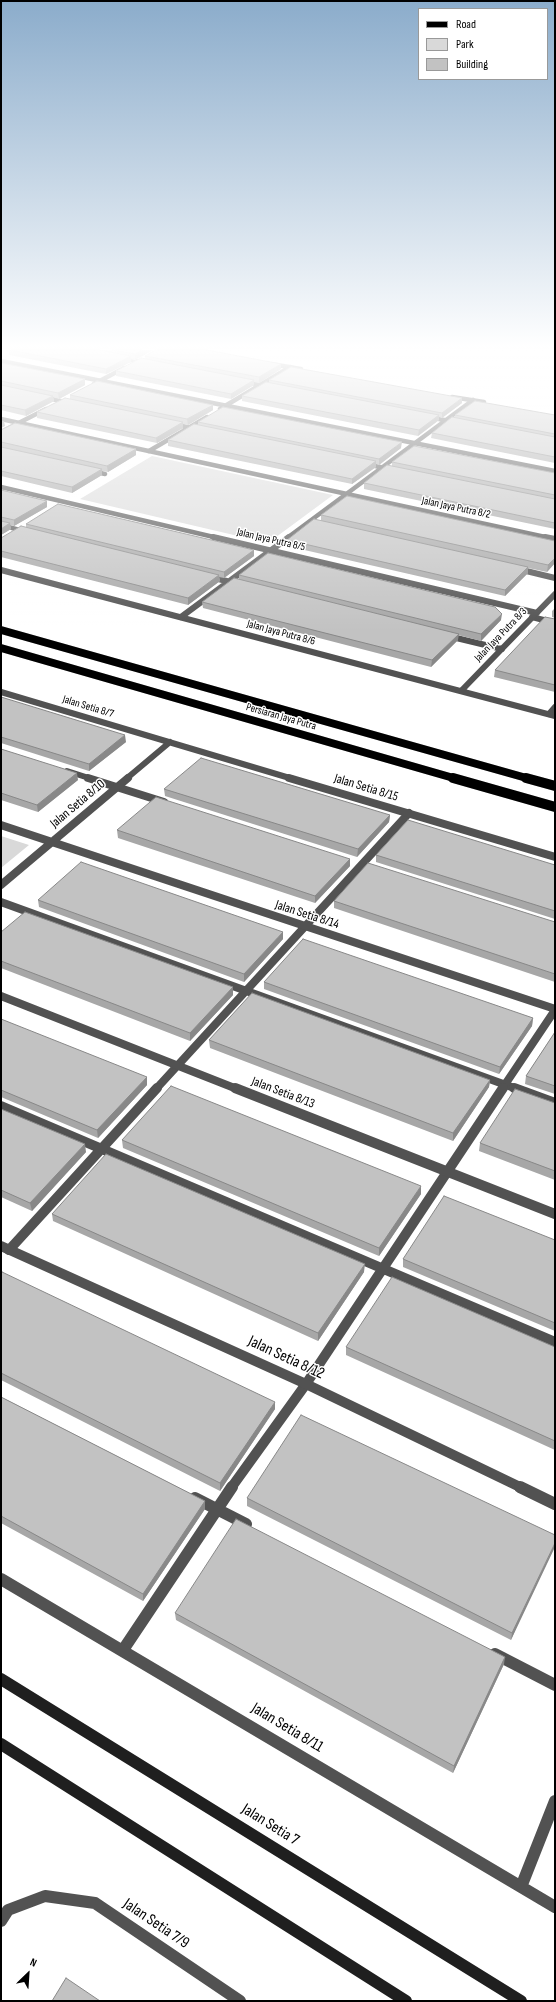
<!DOCTYPE html>
<style>
body{margin:0}
#map{position:relative;width:556px;height:2002px;overflow:hidden;background:#fff;font-family:"Sofia Sans Condensed",sans-serif}
canvas{display:block}
.frame{position:absolute;inset:0;border:2px solid #000;pointer-events:none}
.legend{position:absolute;left:418px;top:8px;width:130px;height:72px;box-sizing:border-box;background:#fff;border:1px solid #999;margin:0;padding:5px 7px;list-style:none;font-size:12px;color:#000}
.legend li{display:flex;align-items:center;gap:8px;height:20px}
.legend b{width:20px;border:1px solid #999}
.north{position:absolute;left:8px;top:1954px;width:40px;height:40px;-webkit-text-stroke:3px #fff;paint-order:stroke;rotate:25deg;font-size:11px;font-weight:700;line-height:16px;text-align:center;color:#000}
.north::after{content:'';display:block;margin:auto;width:14px;height:18px;background:#000;clip-path:polygon(50% 0,100% 100%,50% 72%,0 100%)}
</style>
<div id="map">
<canvas width="556" height="2002"></canvas>
<div class="frame"></div>
<ul class="legend">
<li><b style="height:5px;background:#000"></b>Road</li>
<li><b style="height:11px;background:#d9d9d9"></b>Park</li>
<li><b style="height:11px;background:#c2c2c2"></b>Building</li>
</ul>
<div class="north">N</div>
</div>
<script>
const ctx = document.querySelector('canvas').getContext('2d');
ctx.lineJoin = 'round';
function fill(path, color) { ctx.fillStyle = color; ctx.fill(path, 'evenodd'); }
const toPath = rows => new Path2D(rows.map(r => 'M' + r).join(''));
function trace(path, color, width, dash) { ctx.strokeStyle = color; ctx.lineWidth = width; ctx.lineCap = dash ? 'butt' : 'round'; ctx.setLineDash(dash || []); ctx.stroke(path); }
function drawText(font, color, halo, rows, align = 'center') {
  ctx.font = font + ' "Sofia Sans Condensed",sans-serif'; ctx.lineWidth = 3; ctx.setLineDash([]); ctx.textBaseline = 'middle'; ctx.strokeStyle = halo; ctx.fillStyle = color; for (const [text, x, y, turn = 0] of rows) {
    ctx.save(); ctx.translate(x, y); ctx.rotate((+turn || 0) * Math.PI / 180); ctx.textAlign = isNaN(turn) ? turn : align; if (halo) ctx.strokeText(text, 0, 0); ctx.fillText(text, 0, 0); ctx.restore();
  }
}
fill(toPath([
 [152,456,333,495,268,543,80,499],
 [1,836,29,845,1,868]
]), '#d9d9d9');
const primaryFar1 = toPath([
 [1,630,530,779],
 [1,648,457,779]
]);
const primary = toPath([
 [453,778,555,807],
 [526,778,555,786]
]);
trace(primaryFar1, '#dbdbdb', 8);
trace(primary, '#dbdbdb', 10);
trace(toPath([
 [120,358,146,363],
 [244,382,270,387],
 [94,384,124,368],
 [43,397,69,403],
 [220,409,290,367],
 [429,417,459,423],
 [172,424,198,429],
 [1,432,46,409],
 [149,451,207,417],
 [366,464,394,470],
 [92,471,105,474],
 [1,525,27,532],
 [287,538,473,400]
]), '#525252', 4.5);
trace(toPath([
 [518,569,555,578],
 [210,577,239,584],
 [181,617,289,537],
 [532,617,555,623],
 [448,636,502,649],
 [549,714,555,707],
 [67,771,92,779]
]), '#525252', 6);
trace(toPath([
 [88,778,164,802],
 [1,902,517,1089],
 [156,1089,409,813],
 [502,1089,555,1010]
]), '#525252', 8);
trace(toPath([
 [514,1088,555,1103],
 [1,1106,555,1342],
 [9,1250,157,1088],
 [231,1488,306,1384,503,1088]
]), '#525252', 10);
trace(toPath([
 [195,1498,246,1524],
 [123,1650,232,1487],
 [495,1654,555,1685]
]), '#525252', 12);
trace(toPath([
 [1,361,555,471],
 [271,364,301,369],
 [452,397,484,402],
 [1,419,550,538],
 [1,487,218,538]
]), '#525252', 4.5);
trace(toPath([
 [213,537,537,613],
 [545,537,555,539],
 [1,570,555,716],
 [462,690,555,594],
 [1,692,293,779],
 [126,779,170,742]
]), '#525252', 6);
trace(toPath([
 [289,778,555,857],
 [1,825,555,1009],
 [1,885,128,778],
 [1,996,237,1089]
]), '#525252', 8);
trace(toPath([
 [235,1088,555,1214],
 [1,1246,306,1384,522,1488]
]), '#525252', 10);
trace(toPath([
 [520,1487,555,1504],
 [1,1579,555,1907],
 [521,1887,555,1801],
 [1,1921,8,1910,45,1896,95,1903,240,2001]
]), '#525252', 12);
trace(toPath([
 [1,1679,521,2001],
 [1,1744,406,2001]
]), '#1f1f1f', 12);
trace(primaryFar1, '#000', 8);
trace(primary, '#000', 10);
fill(toPath([
 [7,350,153,350,135,360,131,359,131,362,106,374,9,355,9,352,7,351],
 [145,356,281,364,281,369,259,383,254,382,254,385,231,399,116,376,116,371,145,359],
 [1,363,85,379,85,385,59,399,53,397,54,401,26,416,1,410],
 [269,380,462,403,442,418,439,417,439,420,418,436,242,401,242,396,269,383],
 [70,395,213,410,188,425,183,424,183,428,157,443,37,418,37,412,70,399],
 [455,415,555,415,555,463,431,438,432,433,455,418],
 [198,422,401,448,379,465,376,464,376,467,352,484,168,446,168,440,198,425],
 [1,430,136,449,136,455,108,472,102,471,102,475,72,493,1,476],
 [392,462,555,473,555,529,364,489,364,483,392,466],
 [1,490,47,507,14,526,10,525,11,529,1,535],
 [321,515,555,541,555,563,547,572,528,568,528,573,505,596,287,546,287,540,321,521],
 [26,524,254,550,254,556,224,578,219,577,220,581,188,605,1,557,1,538,26,528],
 [239,575,501,620,481,641,458,635,458,640,431,667,203,608,202,602,239,579],
 [555,608,555,618,552,617,552,611],
 [555,619,555,692,494,677,495,670],
 [1,697,126,742,89,771,1,743],
 [1,749,78,780,38,812,1,800],
 [164,789,390,815,389,822,357,857,165,796],
 [117,830,350,859,350,866,315,903,118,838],
 [376,855,555,865,555,919,376,862],
 [38,900,283,939,244,982,39,907],
 [334,901,555,922,555,982,334,908],
 [1,932,233,987,233,995,190,1041,1,968],
 [264,982,533,1018,532,1026,499,1074,264,989],
 [1,1019,147,1085,98,1138,1,1097],
 [555,1032,555,1094,525,1084,526,1076],
 [209,1040,490,1080,489,1087,453,1141,210,1048],
 [555,1103,555,1180,479,1151,480,1143],
 [1,1109,86,1152,32,1211,1,1197],
 [122,1140,421,1194,379,1256,123,1148],
 [52,1214,364,1272,318,1341,53,1221],
 [555,1240,555,1331,403,1267,403,1259],
 [1,1274,275,1409,220,1491,1,1380],
 [346,1347,555,1347,555,1450,346,1355],
 [1,1397,205,1501,205,1509,143,1601,1,1523],
 [247,1498,555,1535,511,1640,247,1506],
 [175,1613,504,1664,453,1773,176,1620]
]), '#a7a7a7');
fill(toPath([
 [143,350,153,350,135,360,135,354],
 [131,356,131,362,106,374,106,369],
 [281,364,281,369,259,383,259,377],
 [85,379,85,385,59,399,58,393],
 [254,380,254,385,231,399,231,394],
 [53,396,54,401,26,416,25,410],
 [462,398,462,403,442,418,442,413],
 [213,405,213,410,188,425,187,419],
 [439,415,439,420,418,436,419,430],
 [4,421,5,426,1,428,1,422],
 [183,422,183,428,157,443,156,438],
 [402,442,401,448,379,465,379,459],
 [136,449,136,455,108,472,107,466],
 [376,461,376,467,352,484,352,479],
 [102,469,102,475,72,493,72,487],
 [47,501,47,507,14,526,14,520],
 [10,523,11,529,1,535,1,529],
 [254,550,254,556,224,578,224,572],
 [555,558,555,563,547,572,548,565],
 [528,567,528,573,505,596,505,590],
 [219,575,220,581,188,605,188,598],
 [502,614,501,620,481,641,481,634],
 [459,634,458,640,431,667,432,660],
 [125,735,126,742,89,771,89,764],
 [77,773,78,780,38,812,37,805],
 [390,815,389,822,357,857,358,849],
 [350,859,350,866,315,903,315,896],
 [283,932,283,939,244,982,244,974],
 [233,987,233,995,190,1041,190,1033],
 [533,1018,532,1026,499,1074,500,1067],
 [147,1077,147,1085,98,1138,97,1130],
 [490,1080,489,1087,453,1141,453,1133],
 [85,1144,86,1152,32,1211,30,1203],
 [421,1186,421,1194,379,1256,379,1248],
 [365,1264,364,1272,318,1341,318,1333],
 [275,1402,275,1409,220,1491,220,1483],
 [205,1501,205,1509,143,1601,143,1594],
 [555,1543,555,1547,511,1640,512,1633],
 [505,1657,504,1664,453,1773,454,1766]
]), '#888');
const building = toPath([
 [10,350,99,350,131,356,106,369,10,350],
 [113,350,143,350,135,354,113,350],
 [156,350,207,350,281,364,259,377,145,356,156,350],
 [141,358,254,380,231,394,116,371,141,358],
 [1,363,85,379,58,393,1,381,1,363],
 [291,367,462,398,442,413,269,380,291,367],
 [97,381,213,405,187,419,70,395,97,381],
 [266,382,439,415,419,430,242,396,266,382],
 [1,385,53,396,25,410,1,405,1,385],
 [65,398,183,422,156,438,37,412,65,398],
 [475,401,555,415,555,434,455,415,475,401],
 [223,407,402,442,379,459,198,422,223,407],
 [452,417,555,437,555,457,432,433,452,417],
 [15,423,136,449,107,466,1,442,1,430,15,423],
 [194,424,376,461,352,479,168,440,194,424],
 [414,446,555,473,555,495,392,462,414,446],
 [1,447,102,469,72,487,1,471,1,447],
 [387,465,555,499,555,523,364,483,387,465],
 [1,490,47,501,14,520,1,517,1,490],
 [347,496,555,541,555,558,548,565,321,515,347,496],
 [58,504,254,550,224,572,26,524,58,504],
 [314,519,528,567,505,590,287,540,314,519],
 [1,521,10,523,1,529,1,521],
 [21,526,219,575,188,598,1,551,1,538,21,526],
 [268,553,495,607,502,614,481,634,239,575,268,553],
 [234,578,459,634,432,660,202,602,234,578],
 [545,617,555,619,555,685,495,670,545,617],
 [1,697,125,735,89,764,1,737,1,697],
 [1,749,77,773,37,805,1,793,1,749],
 [201,758,390,815,358,849,164,789,201,758],
 [156,797,350,859,315,896,117,830,156,797],
 [408,820,555,865,555,911,376,855,408,820],
 [81,862,283,932,244,974,38,900,81,862],
 [368,863,555,922,555,974,334,901,368,863],
 [25,912,233,987,190,1033,1,961,1,932,25,912],
 [303,939,533,1018,500,1067,264,982,303,939],
 [252,993,490,1080,453,1133,209,1040,252,993],
 [1,1019,147,1077,97,1130,1,1090,1,1019],
 [555,1032,555,1086,526,1076,555,1032],
 [171,1086,421,1186,379,1248,122,1140,171,1086],
 [515,1089,555,1103,555,1171,480,1143,515,1089],
 [1,1109,85,1144,30,1203,1,1190,1,1109],
 [106,1154,365,1264,318,1333,52,1214,106,1154],
 [444,1196,555,1240,555,1323,403,1259,444,1196],
 [2,1272,275,1402,220,1483,1,1373,1,1274,2,1272],
 [392,1277,555,1347,555,1441,346,1347,392,1277],
 [1,1397,205,1501,143,1594,1,1516,1,1397],
 [301,1415,555,1535,555,1543,512,1633,247,1498,301,1415],
 [236,1519,505,1657,454,1766,175,1613,236,1519],
 [66,1978,100,2001,52,2001,66,1978]
]);
fill(building, '#c2c2c2');
trace(building, '#888', 1);
const sky = ctx.createLinearGradient(0, 0, 0, 631);
sky.addColorStop(0, '#8baccb');
sky.addColorStop(0.55, '#fff');
sky.addColorStop(1, '#ffffff00');
ctx.fillStyle = sky;
ctx.fillRect(0, 0, 556, 631);
drawText('11px', '#000', '#fff', [
 ["Jalan Jaya Putra 8/2",456,508,12],
 ["Jalan Jaya Putra 8/5",271,540,13],
 ["Jalan Jaya Putra 8/6",281,633,15],
 ["Jalan Jaya Putra 8/3",501,635,-46],
 ["Jalan Setia 8/7",88,707,17],
 ["Persiaran Jaya Putra",281,717,16]
]);
drawText('13px', '#000', '#fff', [
 ["Jalan Setia 8/15",366,788,17],
 ["Jalan Setia 8/10",78,804,-40],
 ["Jalan Setia 8/14",307,915,18],
 ["Jalan Setia 8/13",283,1093,21]
]);
drawText('16px', '#000', '#fff', [
 ["Jalan Setia 8/12",286,1358,25],
 ["Jalan Setia 8/11",287,1728,31],
 ["Jalan Setia 7",270,1825,32],
 ["Jalan Setia 7/9",156,1924,34]
]);
</script>
